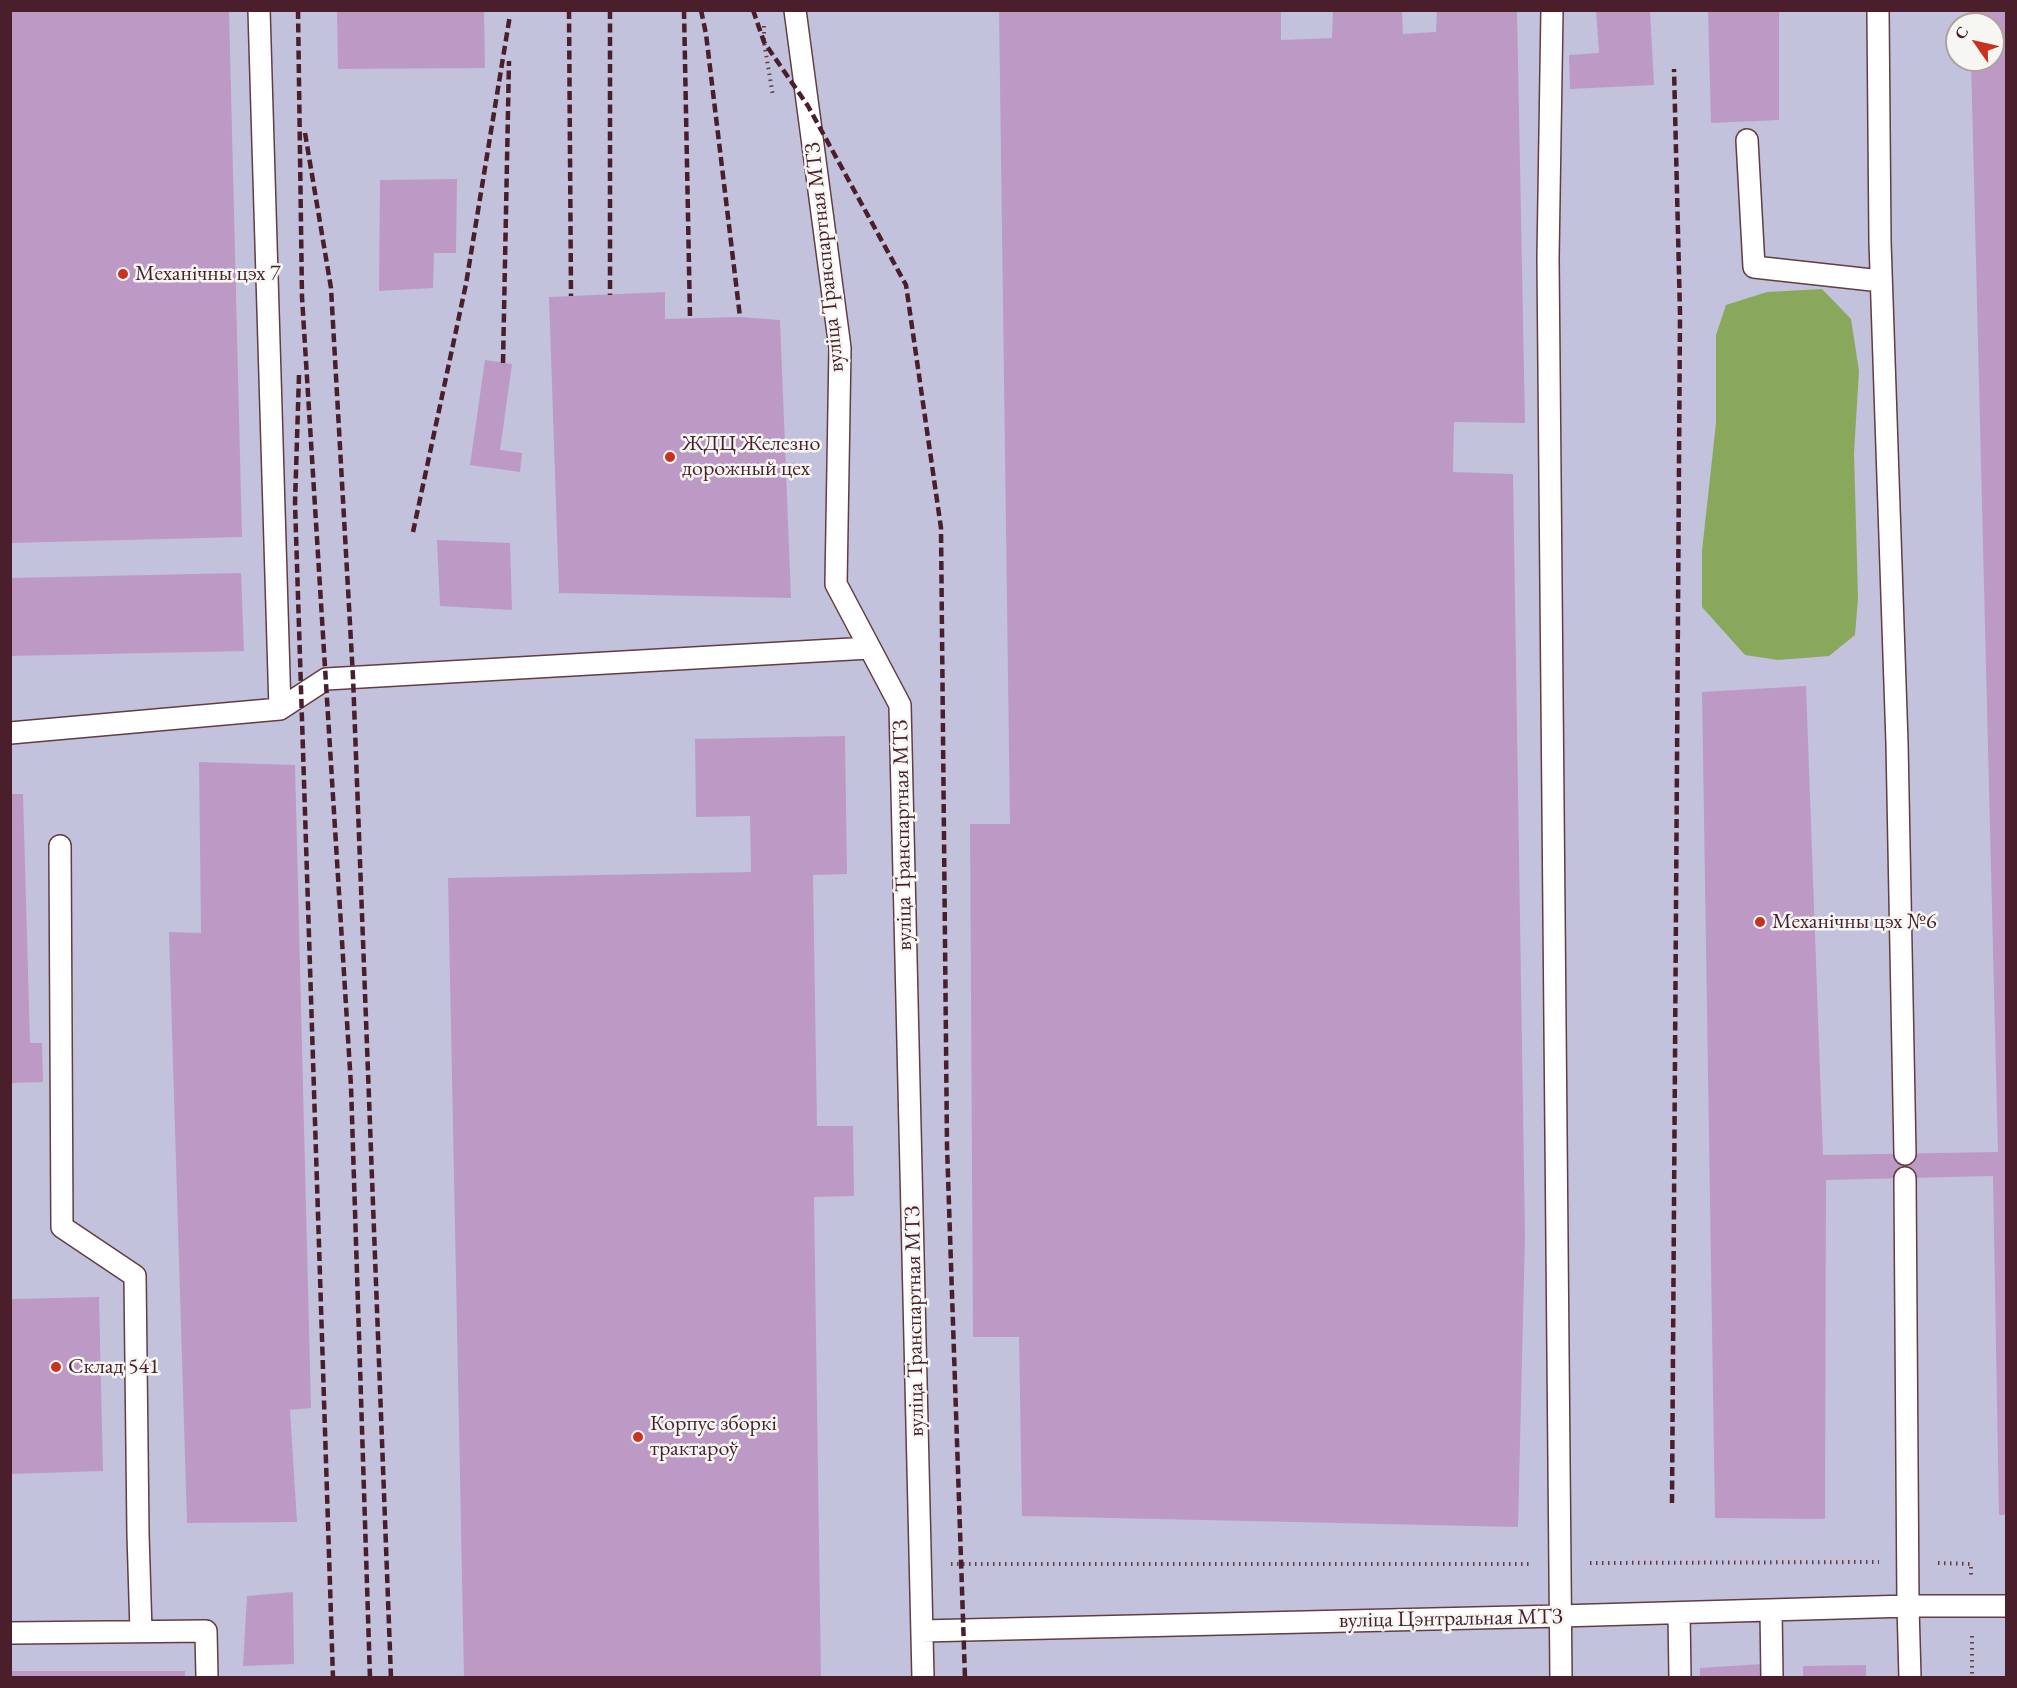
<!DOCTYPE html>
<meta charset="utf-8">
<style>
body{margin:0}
#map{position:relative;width:2017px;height:1688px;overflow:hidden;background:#f4dfc7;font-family:"EB Garamond",serif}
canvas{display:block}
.frame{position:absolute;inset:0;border:12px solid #4a1f2b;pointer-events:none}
.north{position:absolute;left:1945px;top:12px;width:60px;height:60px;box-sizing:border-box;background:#f6f6f2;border:2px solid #b1a0a2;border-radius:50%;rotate:304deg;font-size:16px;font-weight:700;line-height:24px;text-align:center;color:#4a1f2b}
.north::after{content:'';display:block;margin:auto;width:21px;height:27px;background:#c8321e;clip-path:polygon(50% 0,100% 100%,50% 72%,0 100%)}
</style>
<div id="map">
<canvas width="2017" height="1688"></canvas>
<div class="frame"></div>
<div class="north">С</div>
</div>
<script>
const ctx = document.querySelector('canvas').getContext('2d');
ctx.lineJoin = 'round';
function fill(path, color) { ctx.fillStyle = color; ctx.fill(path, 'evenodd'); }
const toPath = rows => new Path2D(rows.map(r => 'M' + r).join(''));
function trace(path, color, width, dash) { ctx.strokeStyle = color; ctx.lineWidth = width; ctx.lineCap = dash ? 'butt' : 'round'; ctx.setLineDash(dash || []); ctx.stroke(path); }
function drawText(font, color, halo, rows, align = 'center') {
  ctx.font = font + ' "EB Garamond",serif'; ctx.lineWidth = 5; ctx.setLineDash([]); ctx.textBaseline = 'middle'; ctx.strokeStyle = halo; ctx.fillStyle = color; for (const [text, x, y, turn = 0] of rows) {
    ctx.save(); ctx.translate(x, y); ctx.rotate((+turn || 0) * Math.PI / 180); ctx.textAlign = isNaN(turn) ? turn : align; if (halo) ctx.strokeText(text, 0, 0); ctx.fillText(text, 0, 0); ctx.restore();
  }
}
fill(toPath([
 [11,11,2006,11,2006,1677,11,1677],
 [1957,24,1993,24,1993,60,1957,60]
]), '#c2c2dc');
fill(toPath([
 [1822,289,1851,319,1859,371,1854,453,1858,598,1855,635,1829,656,1778,660,1745,655,1702,607,1702,551,1716,423,1716,335,1726,305,1767,292]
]), '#8aa85b');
fill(toPath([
 [10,10,229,10,242,537,10,543],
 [337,10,484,10,485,68,338,69],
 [999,10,1281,10,1281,40,1332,38,1333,10,1402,10,1403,34,1436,32,1437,10,1517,10,1525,423,1454,422,1453,472,1513,474,1525,1235,1518,1527,1022,1516,1019,1337,973,1337,970,824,1010,824],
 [1596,10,1650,10,1654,85,1570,89,1569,55,1599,53],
 [1708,10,1779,10,1779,120,1711,123],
 [1970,10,2006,10,2006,1515,1999,1515,1993,1176,1826,1180,1825,1519,1715,1518,1702,692,1806,686,1823,1155,1998,1152,1971,60,1993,60,1993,24,1970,24],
 [457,179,456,253,434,253,433,288,379,291,380,180],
 [665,292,665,319,740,317,780,320,791,598,559,593,549,297],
 [485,360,512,364,500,450,522,453,520,472,470,465],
 [437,540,510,543,512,610,440,606],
 [241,573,244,651,10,656,10,578],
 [845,736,847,874,813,875,817,1126,853,1126,854,1196,814,1197,821,1678,464,1678,448,878,751,872,750,816,696,817,695,739],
 [199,762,295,765,311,1408,290,1410,297,1522,187,1523,169,932,201,933],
 [10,794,23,794,30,1043,42,1043,43,1082,10,1083],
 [99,1297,103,1471,11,1474,10,1299],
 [293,1592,294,1664,243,1666,247,1596],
 [1762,1664,1762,1678,1700,1678,1700,1668],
 [1866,1665,1866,1678,1803,1678,1803,1666],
 [11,1671,185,1671,185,1678,11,1678]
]), '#bd9ac6');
const lane = toPath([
 [259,10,280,709],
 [795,10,840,348,836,584,900,705,923,1678],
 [1552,10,1548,258,1561,1678],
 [1878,10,1880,242,1897,743,1905,1154],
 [1747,140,1754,267,1881,281],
 [10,733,280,709,326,679,869,648],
 [60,846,62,1227,135,1276,138,1534,141,1631],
 [1905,1178,1908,1606,2006,1606],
 [1771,1610,1772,1678],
 [1679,1613,1680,1678],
 [922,1631,1560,1616,1908,1606,1910,1678],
 [10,1633,206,1631,207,1678]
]);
trace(lane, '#643c42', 24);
trace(toPath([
 [764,26,764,42,773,96],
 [1590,1563,1879,1562],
 [1938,1563,1971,1564,1971,1578],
 [951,1564,1531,1564],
 [1972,1636,1972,1678]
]), '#643c42', 4, [1.5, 4.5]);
trace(lane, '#fff', 21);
trace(toPath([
 [298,10,302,297,351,1086,370,1678],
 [569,10,571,296],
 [610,10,610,295],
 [684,10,690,318],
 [701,10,706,34,740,317],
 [753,10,764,42,808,106,906,285,941,528,947,1146,965,1678],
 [305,133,331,288,353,677,391,1678],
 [503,363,509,61],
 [299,375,295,503,333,1678],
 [413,532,466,284,510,15],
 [1672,1503,1680,314,1674,69]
]), '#4a1f2b', 4.5, [9, 4.5]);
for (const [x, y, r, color] of [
 [123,274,6,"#c8321e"],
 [670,457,6,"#c8321e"],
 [1760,922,6,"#c8321e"],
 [56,1367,6,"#c8321e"],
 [638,1437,6,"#c8321e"]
]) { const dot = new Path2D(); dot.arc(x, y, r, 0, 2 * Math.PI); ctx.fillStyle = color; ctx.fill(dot); trace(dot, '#f6f6f2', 2); }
drawText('22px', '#4a1f2b', '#f6f6f2', [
 ["вуліца Транспартная МТЗ",825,257,-96],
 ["вуліца Транспартная МТЗ",903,835,-91],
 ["вуліца Транспартная МТЗ",915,1321,-91],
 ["вуліца Цэнтральная МТЗ",1451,1619,-1]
]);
drawText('22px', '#4a1f2b', '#f6f6f2', [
 ["Механічны цэх 7",135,274],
 ["ЖДЦ Железно",682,444],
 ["дорожный цех",682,469],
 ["Механічны цэх №6",1772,922],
 ["Склад 541",68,1367],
 ["Корпус зборкі",650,1424],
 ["трактароў",650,1449]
], 'left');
</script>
